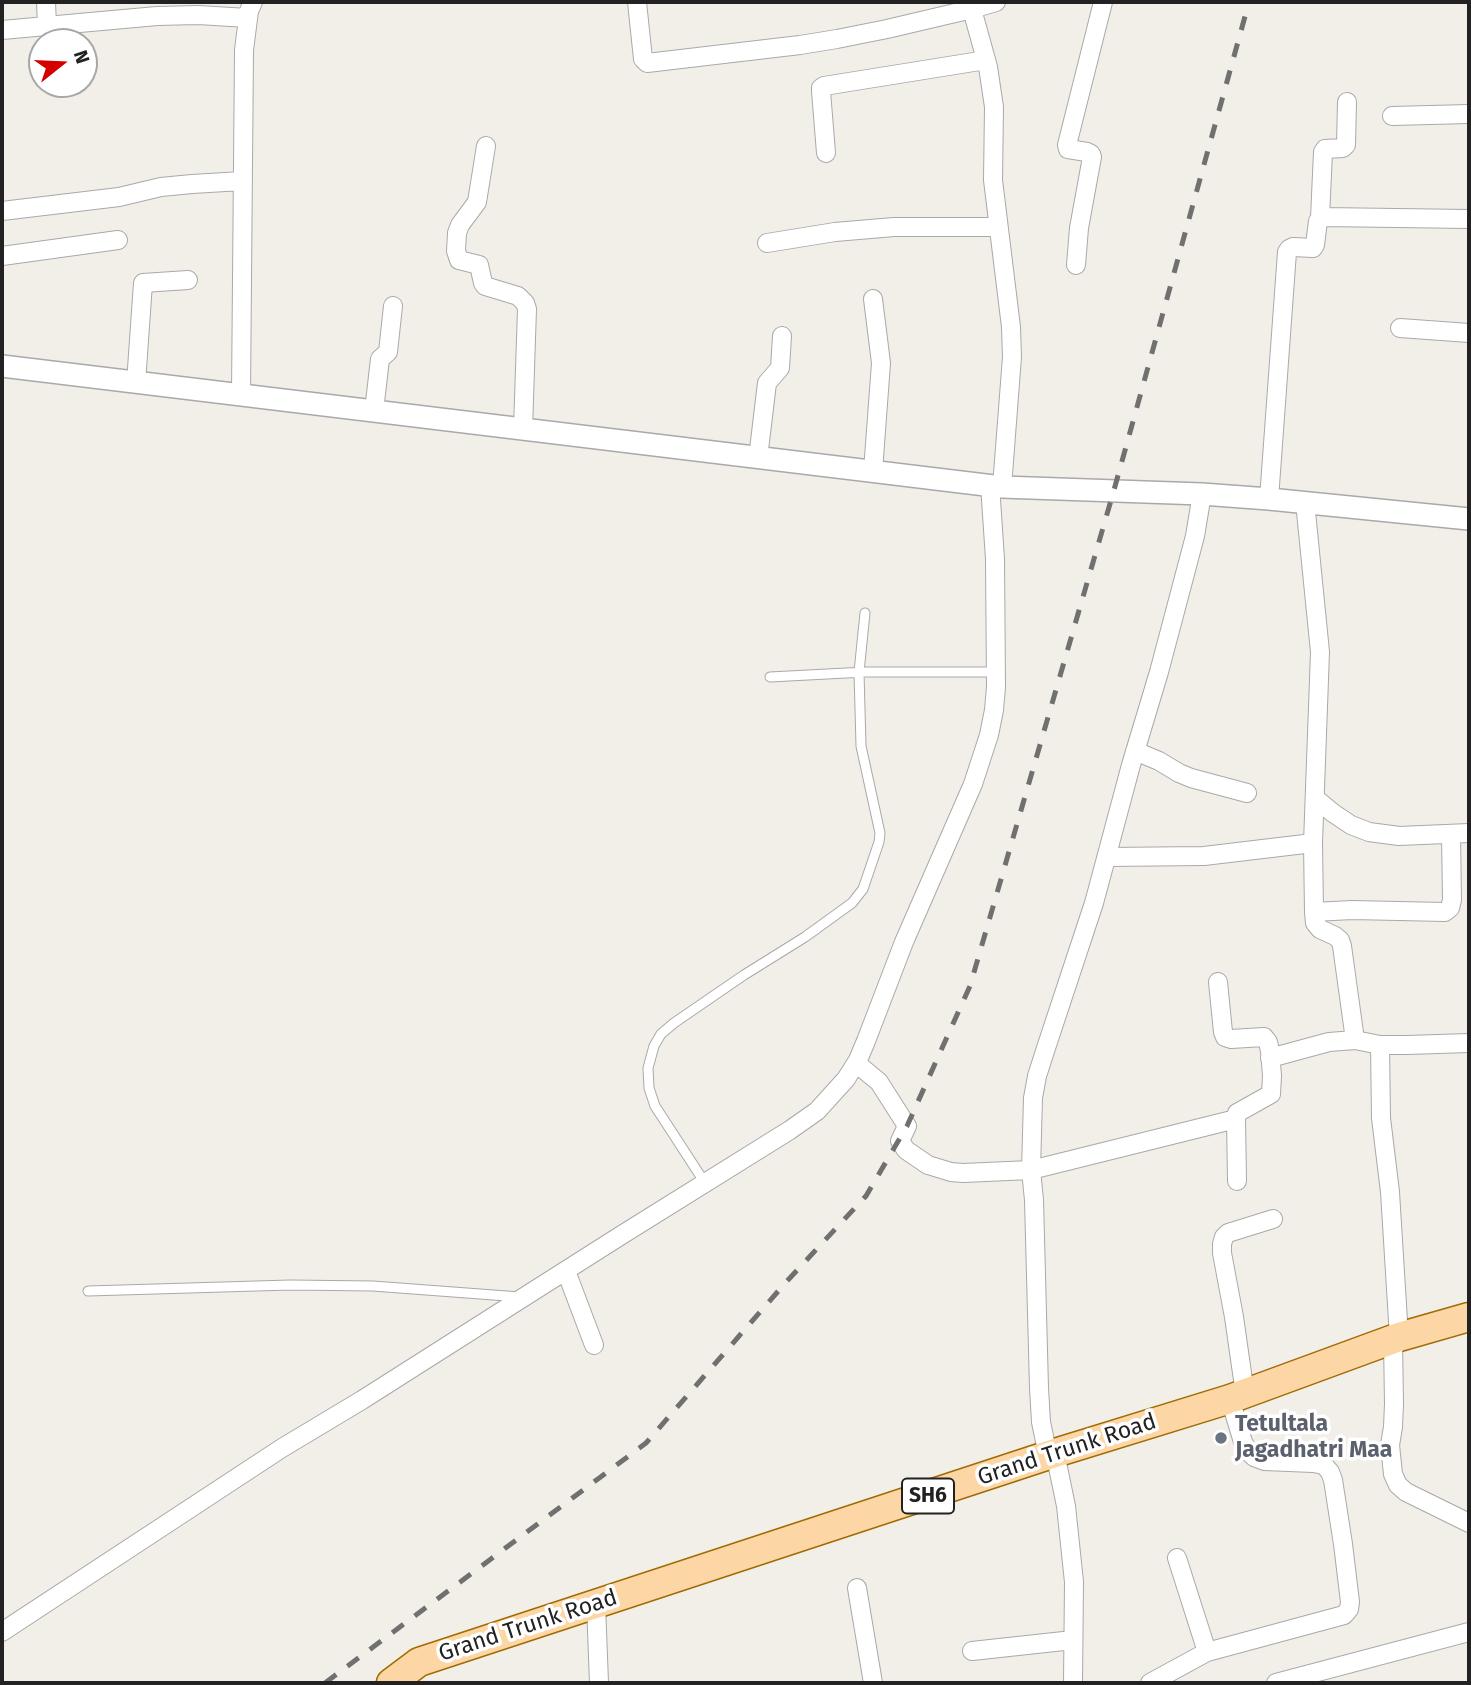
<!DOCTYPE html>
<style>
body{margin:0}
#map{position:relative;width:1471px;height:1685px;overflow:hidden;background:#f2efe9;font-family:"Fira Sans",sans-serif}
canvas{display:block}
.frame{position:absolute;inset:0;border:4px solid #222;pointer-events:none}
.north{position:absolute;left:28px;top:28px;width:70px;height:70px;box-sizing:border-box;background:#fff;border:2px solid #a7a7a7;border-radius:50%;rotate:72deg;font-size:19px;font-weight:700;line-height:28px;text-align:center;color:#222}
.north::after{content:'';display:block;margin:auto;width:24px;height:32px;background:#d40000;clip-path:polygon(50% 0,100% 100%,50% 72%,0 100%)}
</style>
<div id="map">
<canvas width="1471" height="1685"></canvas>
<div class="frame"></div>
<div class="north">N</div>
</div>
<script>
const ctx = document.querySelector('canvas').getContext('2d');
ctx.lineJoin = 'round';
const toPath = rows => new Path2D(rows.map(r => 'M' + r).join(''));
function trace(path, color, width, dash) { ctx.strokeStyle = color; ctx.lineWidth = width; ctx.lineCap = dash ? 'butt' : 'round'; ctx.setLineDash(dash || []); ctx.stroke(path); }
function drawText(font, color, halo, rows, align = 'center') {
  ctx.font = font + ' "Fira Sans",sans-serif'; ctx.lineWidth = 7; ctx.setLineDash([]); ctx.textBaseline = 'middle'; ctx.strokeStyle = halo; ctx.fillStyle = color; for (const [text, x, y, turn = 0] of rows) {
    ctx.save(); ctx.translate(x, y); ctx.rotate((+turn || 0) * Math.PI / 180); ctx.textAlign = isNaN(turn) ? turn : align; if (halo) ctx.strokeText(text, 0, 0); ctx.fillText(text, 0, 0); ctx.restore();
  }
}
const service = toPath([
 [770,677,865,672,996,672],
 [705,1183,655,1106,649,1088,648,1068,654,1046,661,1034,674,1023,744,975,805,937,852,903,863,889,879,842,880,833,861,746,859,672,865,613],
 [88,1291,290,1285,373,1286,520,1297]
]);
const minor = toPath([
 [46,2,47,26],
 [637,2,643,59,647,63,800,45,837,39,887,29,972,9,996,2],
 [970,2,988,67,994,107,993,180,1011,327,1012,357,1002,487],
 [2,30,157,16,198,15,248,18],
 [1392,116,1469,114],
 [486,146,477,202,460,225,457,233,456,251,459,260,479,265,483,283,485,286,518,296,525,303,527,309,523,429],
 [826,153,821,91,821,88,824,86,986,60],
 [2,211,119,197,161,187,192,184,242,181],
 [1320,218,1323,152,1325,149,1343,148,1346,145,1347,102],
 [767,243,835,232,894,227,998,227],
 [2,256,118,240],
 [1076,265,1079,228,1092,157,1091,154,1087,152,1068,149,1067,145,1103,2],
 [873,299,881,363,873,471],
 [1400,328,1469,333],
 [136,383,143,283,188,280],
 [241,395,244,50,249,11,253,2],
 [374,411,380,359,388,352,393,306],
 [758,458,767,383,780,368,782,336],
 [1269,499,1287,252,1289,249,1293,247,1313,248,1315,245,1318,221,1323,217,1469,219],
 [1305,502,1320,652,1313,843,1314,912,1315,923,1320,929,1335,936,1340,940,1342,946,1355,1040],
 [1135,751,1159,761,1179,773,1191,778,1247,793],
 [1316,799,1333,813,1351,825,1369,832,1399,836,1469,833],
 [1107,857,1204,856,1313,843],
 [1314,912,1352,910,1445,912,1450,908,1452,900,1451,834],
 [1218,982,1223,1032,1225,1037,1231,1039,1264,1037,1268,1042,1270,1051,1272,1076,1271,1094,1237,1113,1236,1119,1237,1181],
 [1380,1045,1381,1118,1390,1192,1399,1337],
 [1270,1058,1329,1042,1355,1040,1380,1045,1407,1045,1469,1043],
 [856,1063,879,1082,907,1126,900,1141,906,1150,928,1165,951,1172,963,1173,1031,1170,1236,1119],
 [566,1271,594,1345],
 [1393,1340,1394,1404,1393,1427,1390,1445,1393,1474,1398,1485,1406,1492,1469,1523],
 [1245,1394,1234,1317,1222,1253,1222,1244,1224,1237,1228,1233,1273,1219],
 [1055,1453,1066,1506,1074,1582,1073,1683],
 [1048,1456,1041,1422,1039,1388,1034,1200,1031,1170,1033,1098,1037,1076,1046,1048,1094,903,1131,765,1159,672,1195,536,1202,494],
 [1177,1558,1207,1652],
 [857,1588,873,1683],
 [596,1604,599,1683],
 [2,1632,282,1448,362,1400,620,1236,790,1130,817,1111,846,1079,858,1060,866,1041,904,942,973,784,989,735,994,710,996,687,995,559,990,485],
 [972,1651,1073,1640],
 [1150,1683,1207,1652,1344,1615,1349,1609,1350,1602,1343,1544,1333,1480,1330,1472,1324,1465,1313,1463,1265,1461,1254,1457,1248,1451,1243,1442,1230,1399],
 [1276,1683,1469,1632]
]);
const tertiary = toPath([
 [2,366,1002,487,1202,494,1269,499,1469,519]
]);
const primary = toPath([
 [391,1683,419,1662,1055,1453,1230,1399,1399,1337,1469,1317]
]);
trace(service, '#a9a9a9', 11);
trace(minor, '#a9a9a9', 20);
trace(tertiary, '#a9a9a9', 24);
trace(primary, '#a06b00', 31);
trace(service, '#fff', 9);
trace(minor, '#fff', 18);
trace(tertiary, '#fff', 21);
trace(primary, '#fcd6a4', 28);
trace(toPath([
 [325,1683,646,1443,787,1281,866,1196,907,1126,970,986,1114,490,1249,2]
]), '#707070', 5, [14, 14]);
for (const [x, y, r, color] of [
 [1221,1438,7,"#6b7280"]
]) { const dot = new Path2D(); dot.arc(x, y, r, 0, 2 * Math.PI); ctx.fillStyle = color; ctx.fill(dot); trace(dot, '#fff', 2.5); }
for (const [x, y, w] of [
 [928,1496,52]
]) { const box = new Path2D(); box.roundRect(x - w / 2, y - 17.5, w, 35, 5); ctx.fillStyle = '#fff'; ctx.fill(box); trace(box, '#222', 2); }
drawText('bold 21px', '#222', null, [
 ["SH6",928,1496]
]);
drawText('bold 23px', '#5b616d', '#fff', [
 ["Tetultala",1235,1425],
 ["Jagadhatri Maa",1235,1451]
], 'left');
drawText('23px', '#222', '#fff', [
 ["Grand Trunk Road",1067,1450,-18],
 ["Grand Trunk Road",528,1626,-18]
]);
</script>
